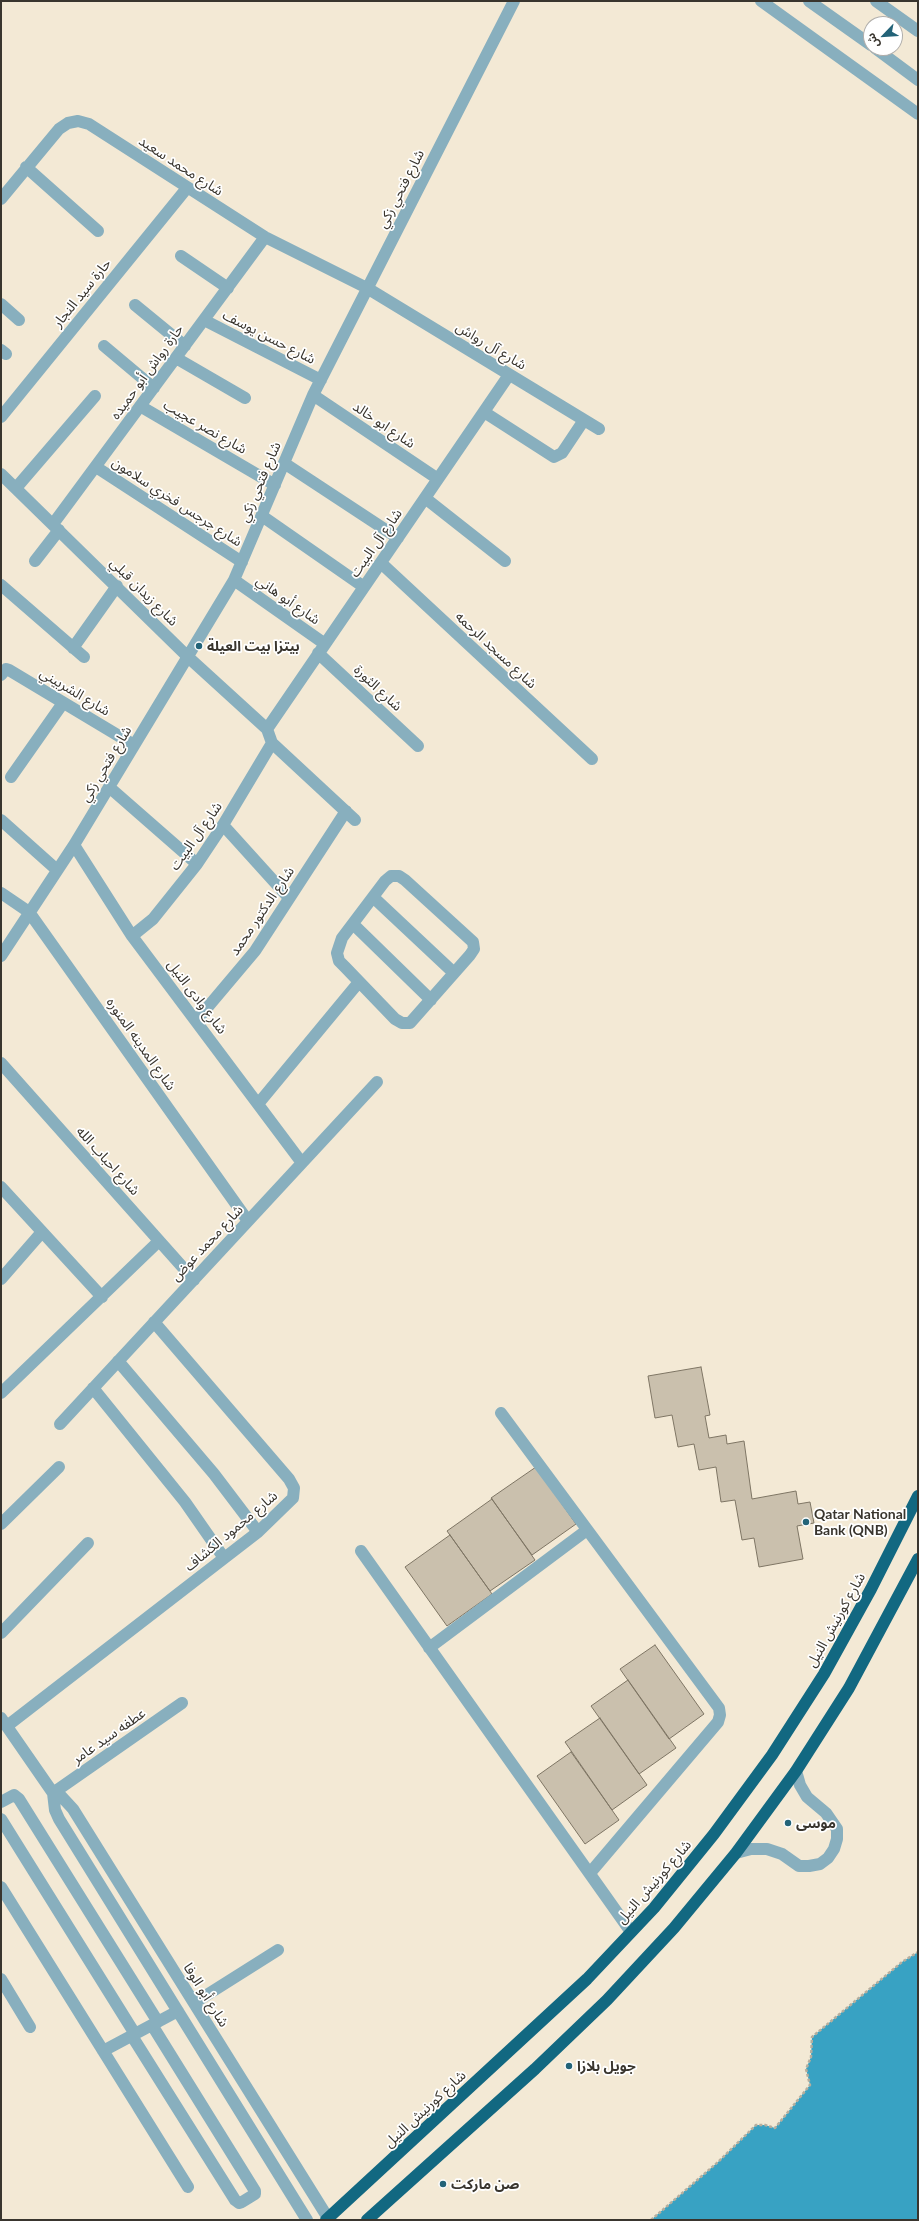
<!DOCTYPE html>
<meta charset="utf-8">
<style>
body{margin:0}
#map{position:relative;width:919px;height:2221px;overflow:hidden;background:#f3e9d5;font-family:Lato,"Noto Sans Arabic",sans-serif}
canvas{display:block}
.frame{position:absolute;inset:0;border:2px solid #39352e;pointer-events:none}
.north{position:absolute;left:863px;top:16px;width:40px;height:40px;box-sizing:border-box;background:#fff;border:1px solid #b0aeab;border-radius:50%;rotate:245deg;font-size:11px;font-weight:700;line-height:16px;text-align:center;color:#39352e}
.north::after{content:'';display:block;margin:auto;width:14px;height:18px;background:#236378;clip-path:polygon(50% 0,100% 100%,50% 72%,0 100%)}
</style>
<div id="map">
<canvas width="919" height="2221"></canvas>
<div class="frame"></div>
<div class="north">ش</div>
</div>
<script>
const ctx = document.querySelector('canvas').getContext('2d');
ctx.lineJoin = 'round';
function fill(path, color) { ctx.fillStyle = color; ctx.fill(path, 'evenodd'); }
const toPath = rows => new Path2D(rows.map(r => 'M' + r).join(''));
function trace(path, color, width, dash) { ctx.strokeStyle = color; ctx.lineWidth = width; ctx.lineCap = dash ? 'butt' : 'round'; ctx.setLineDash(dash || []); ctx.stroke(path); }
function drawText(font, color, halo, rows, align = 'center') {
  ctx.font = font + ' Lato,"Noto Sans Arabic",sans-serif'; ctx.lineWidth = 3.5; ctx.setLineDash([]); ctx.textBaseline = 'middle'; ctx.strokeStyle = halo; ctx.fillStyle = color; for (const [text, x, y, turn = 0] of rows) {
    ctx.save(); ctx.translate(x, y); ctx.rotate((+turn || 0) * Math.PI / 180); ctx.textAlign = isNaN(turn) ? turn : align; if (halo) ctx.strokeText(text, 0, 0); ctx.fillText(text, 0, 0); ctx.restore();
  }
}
fill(toPath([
 [918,1952,918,2220,651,2220,718,2162,756,2125,765,2125,775,2128,810,2085,806,2069,811,2057,812,2037,902,1962]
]), '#38a2c3');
const building = toPath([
 [701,1367,710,1415,705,1416,709,1438,726,1435,727,1444,744,1441,752,1499,796,1491,798,1504,810,1502,814,1523,797,1526,803,1559,759,1567,754,1538,742,1540,735,1500,721,1502,716,1467,699,1470,694,1444,678,1447,672,1415,655,1418,648,1376,701,1367],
 [536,1467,576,1524,532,1555,491,1498,536,1467],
 [492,1499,535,1560,490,1591,447,1531,492,1499],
 [450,1535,492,1594,447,1626,405,1567,450,1535],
 [655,1645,704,1714,669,1739,620,1669,655,1645],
 [628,1680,676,1748,639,1774,591,1706,628,1680],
 [600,1718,647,1785,612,1810,565,1742,600,1718],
 [571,1752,619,1820,585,1844,537,1776,571,1752]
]);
fill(building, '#cac0ad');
trace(building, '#7e7564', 1);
trace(toPath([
 [651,2220,718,2162,756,2125,765,2125,775,2128,810,2085,806,2069,811,2057,812,2037,902,1962,918,1952]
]), '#b6ae9e', 2.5, [3, 2]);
trace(toPath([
 [761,1,918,114],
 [809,1,871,45],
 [876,1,918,31],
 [875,48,918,80],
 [26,167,98,231],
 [1,199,59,129,68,123,78,121,89,124,265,237,367,288,599,429],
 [181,256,228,288],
 [1,304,19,320],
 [135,305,185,346],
 [204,320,321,380],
 [104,346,154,388],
 [1,350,6,354],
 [176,358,245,398],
 [313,395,438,479],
 [140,406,275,485],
 [484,412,554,457,562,453,584,420],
 [1,417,187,188],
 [284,463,398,538],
 [96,467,242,562],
 [1,474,188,657,267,729,272,743,355,820],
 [16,488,95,396],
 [425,498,505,561],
 [262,516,364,587],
 [53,524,265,237],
 [35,561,59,530],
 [381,563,592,759],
 [234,580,325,644],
 [1,585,84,657],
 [73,648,117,586],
 [318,653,418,746],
 [1,675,6,669,9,670,134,745],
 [267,729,509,375],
 [11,777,63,703],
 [109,787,197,864],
 [1,820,57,870],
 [223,825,289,898],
 [74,845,132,936,302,1163],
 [391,876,399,876,405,880,473,942,474,949,470,955,410,1023,402,1023,395,1019,345,967,339,961,337,953,342,938,385,881,391,876],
 [1,893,29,912,248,1221],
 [373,897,454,973],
 [353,924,431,1000],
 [132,936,153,919,197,864,223,825,272,743],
 [1,956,74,845,234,580,313,395,514,1],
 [196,1021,255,951,346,811],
 [1,1063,194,1280],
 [258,1104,359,982],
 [1,1187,102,1297],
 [1,1279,42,1232],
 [118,1361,214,1474,258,1532],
 [93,1388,185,1502,224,1558],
 [1,1393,159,1241],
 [501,1413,719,1708,720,1715,718,1722,590,1873],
 [60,1424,377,1082],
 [1,1524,59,1467],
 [361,1551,631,1932],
 [1,1633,88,1543],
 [429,1648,587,1530],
 [1,1718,53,1793,61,1796,73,1809,328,2218],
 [7,1726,258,1532,293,1498,294,1488,289,1479,154,1322],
 [53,1793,55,1810,59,1819,307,2220],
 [53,1793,182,1703],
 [1,1802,14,1795,19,1799,158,2022],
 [1,1819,135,2034],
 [736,1853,751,1849,767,1849,782,1854,799,1866,809,1866,820,1864,828,1858,834,1849,837,1839,837,1829,826,1813,807,1797,800,1785,796,1771],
 [1,1887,188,2187],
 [1,1979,30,2027],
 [194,2003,278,1950],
 [132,2036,235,2200,239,2203,242,2202,255,2194,255,2191,152,2025],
 [103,2051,178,2011]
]), '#88afbe', 12);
trace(toPath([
 [326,2220,587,1979,654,1908,714,1834,772,1755,824,1674,871,1589,918,1496],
 [367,2220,535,2069,607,2000,674,1928,736,1853,796,1771,849,1688,918,1559]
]), '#126881', 12);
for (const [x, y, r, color] of [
 [199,646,4,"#236378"],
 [806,1522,4,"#236378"],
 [788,1823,4,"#236378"],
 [569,2066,4,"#236378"],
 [443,2184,4,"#236378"]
]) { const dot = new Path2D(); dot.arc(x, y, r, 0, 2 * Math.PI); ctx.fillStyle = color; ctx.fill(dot); trace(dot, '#fff', 1.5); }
drawText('14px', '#39352e', '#fff', [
 ["شارع محمد سعيد",181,166,33],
 ["شارع فتحي زكي",401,189,-63],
 ["حارة سيد النجار",82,293,-51],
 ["شارع حسن يوسف",269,337,27],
 ["شارع آل رواش",491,346,31],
 ["حارة رواش أبو حميده",147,372,-54],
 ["شارع ابو خالد",384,425,34],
 ["شارع نصر عجيب",205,427,30],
 ["شارع فتحي زكي",260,482,-67],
 ["شارع جرجس فخري سلامون",177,502,33],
 ["شارع آل البيت",376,543,-55],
 ["شارع زيدان قبلي",144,592,45],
 ["شارع أبو هاني",288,600,35],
 ["شارع مسجد الرحمه",496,650,43],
 ["شارع الثورة",378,688,43],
 ["شارع الشربيني",75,692,31],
 ["شارع فتحي زكي",106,764,-59],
 ["شارع آل البيت",196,836,-55],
 ["شارع الدكتور محمد",262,911,-56],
 ["شارع وادى النيل",197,997,53],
 ["شارع المدينه المنوره",141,1044,55],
 ["شارع احباب الله",108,1161,48],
 ["شارع محمد عوض",207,1243,-47],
 ["شارع محمود الكشاف",231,1531,-40],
 ["شارع كورنيش النيل",836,1620,-61],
 ["عطفه سيد عامر",109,1736,-35],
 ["شارع كورنيش النيل",654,1882,-49],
 ["شارع أبو الوفا",206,1995,58],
 ["شارع كورنيش النيل",425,2109,-43]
]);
drawText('bold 14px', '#39352e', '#fff', [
 ["بيتزا بيت العيلة",207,646],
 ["Qatar National",814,1514],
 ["Bank (QNB)",814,1530],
 ["موسى",796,1823],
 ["جويل بلازا",577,2066],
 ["صن ماركت",451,2184]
], 'left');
</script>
